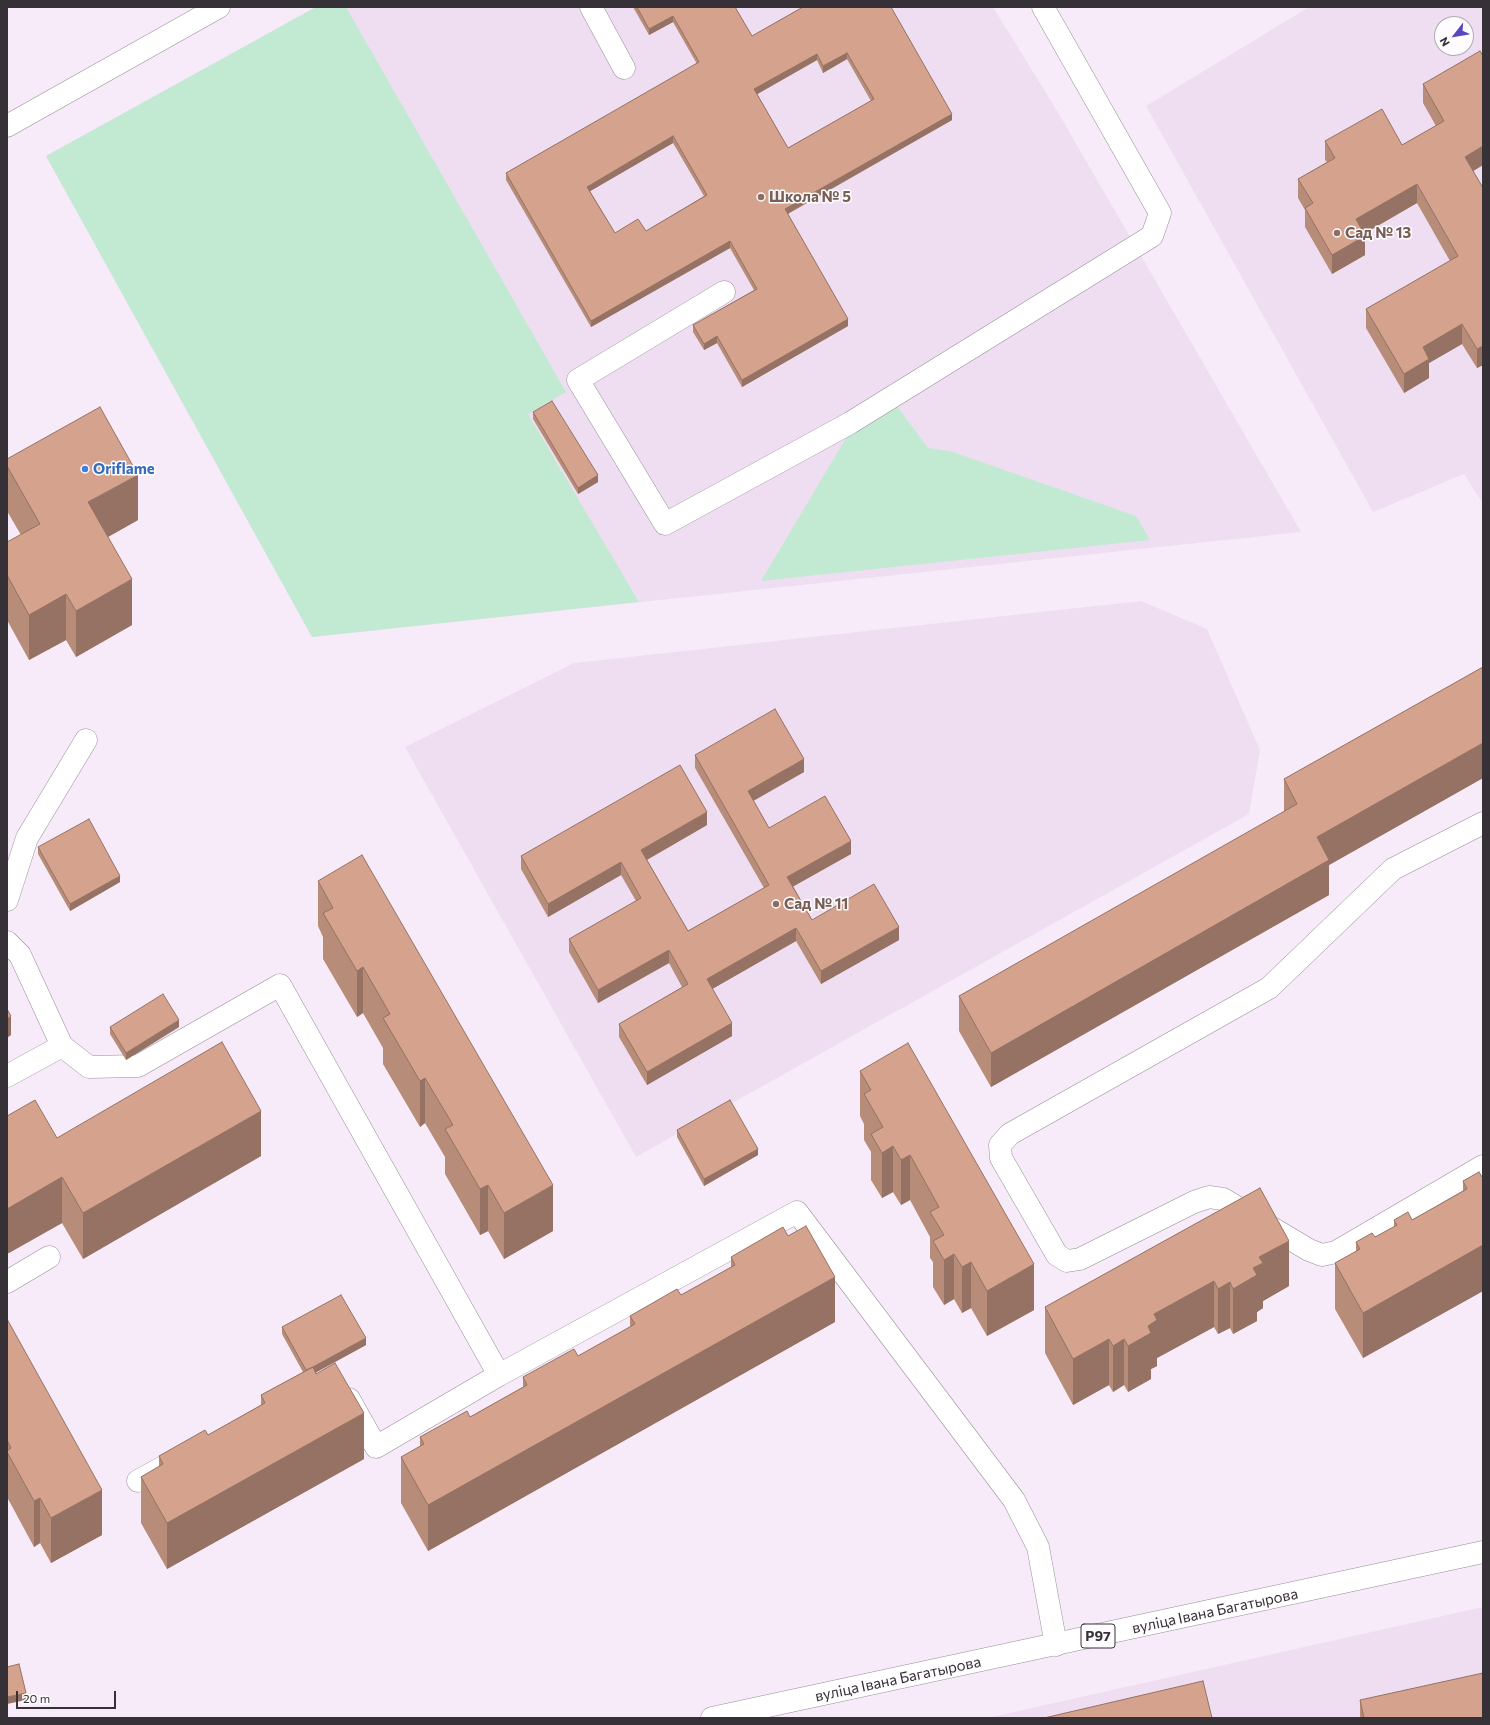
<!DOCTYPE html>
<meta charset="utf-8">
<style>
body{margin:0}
#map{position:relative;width:1490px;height:1725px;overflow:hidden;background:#f7ebf9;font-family:Commissioner,sans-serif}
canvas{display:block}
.frame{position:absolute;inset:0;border:8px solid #363136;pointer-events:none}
.north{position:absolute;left:1434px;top:16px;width:40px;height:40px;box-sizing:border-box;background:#fefcfe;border:1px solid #aeabae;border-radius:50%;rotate:239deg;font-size:11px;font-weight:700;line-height:16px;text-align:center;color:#363136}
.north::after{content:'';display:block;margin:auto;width:14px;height:18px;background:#5847bf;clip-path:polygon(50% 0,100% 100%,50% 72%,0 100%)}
.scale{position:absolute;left:16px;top:1691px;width:100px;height:18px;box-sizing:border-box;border:2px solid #363136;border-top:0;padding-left:5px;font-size:12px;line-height:14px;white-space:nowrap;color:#363136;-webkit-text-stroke:3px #fefcfe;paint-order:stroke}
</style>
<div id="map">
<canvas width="1490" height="1725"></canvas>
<div class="frame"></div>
<div class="north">N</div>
<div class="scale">20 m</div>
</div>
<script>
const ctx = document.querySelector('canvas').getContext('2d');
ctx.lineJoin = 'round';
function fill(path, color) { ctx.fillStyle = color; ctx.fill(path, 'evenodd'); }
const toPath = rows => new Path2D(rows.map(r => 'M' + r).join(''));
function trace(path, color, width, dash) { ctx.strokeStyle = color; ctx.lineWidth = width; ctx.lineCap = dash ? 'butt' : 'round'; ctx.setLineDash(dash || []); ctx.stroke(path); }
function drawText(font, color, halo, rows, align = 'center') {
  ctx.font = font + ' Commissioner,sans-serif'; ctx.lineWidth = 3; ctx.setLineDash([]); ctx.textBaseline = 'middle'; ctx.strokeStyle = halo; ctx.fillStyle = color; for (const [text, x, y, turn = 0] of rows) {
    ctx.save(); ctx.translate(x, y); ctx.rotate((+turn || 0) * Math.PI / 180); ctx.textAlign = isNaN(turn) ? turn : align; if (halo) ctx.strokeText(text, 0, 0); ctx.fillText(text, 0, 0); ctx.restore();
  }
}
fill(toPath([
 [316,7,993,7,1056,109,1301,532,312,637,46,156],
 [1309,7,1483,7,1483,504,1464,474,1373,512,1146,106],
 [1442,24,1466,24,1466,48,1442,48],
 [1141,601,1207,629,1260,750,1249,814,636,1157,405,747,574,663],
 [1483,1607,1483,1718,987,1718]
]), '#efdef2');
fill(toPath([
 [316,7,346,7,566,392,528,414,639,602,312,637,46,156],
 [896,405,928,448,950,451,1136,516,1150,540,761,581,846,438]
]), '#c2ead2');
const minor = toPath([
 [591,7,624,68],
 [724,292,578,380,665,524,850,423,1152,236,1160,213,1043,7],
 [1483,823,1393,869,1269,988,1010,1134,1000,1145,1001,1158,1057,1255,1067,1261,1080,1259,1194,1202,1209,1197,1223,1199,1309,1250,1322,1255,1336,1252,1483,1166],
 [7,900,27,838,86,740],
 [7,942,20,955,62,1046,89,1067,138,1066,280,985,499,1375],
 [7,1076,62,1046],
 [7,1282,49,1257],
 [349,1399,376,1447,499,1375,797,1212,1014,1500,1038,1547,1056,1645],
 [138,1481,167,1465]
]);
const major = toPath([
 [7,126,219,7],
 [712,1718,1483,1552]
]);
trace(minor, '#988d9a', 23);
trace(major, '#988d9a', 23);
trace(minor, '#fff', 22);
trace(major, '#fff', 22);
fill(toPath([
 [633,7,735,7,752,36,803,7,952,120,788,214,848,326,742,387,717,343,704,350,693,332,693,325,754,290,730,248,591,327,506,180,506,173,697,64,673,22,649,35],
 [847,59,871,101,788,148,757,94,817,60,823,73],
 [673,143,704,196,646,231,615,233,590,191],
 [1483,56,1483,165,1473,171,1483,188,1483,365,1477,368,1462,344,1429,363,1429,378,1404,393,1366,328,1366,309,1450,261,1417,203,1364,234,1365,255,1332,274,1305,227,1305,210,1298,198,1298,179,1327,162,1325,160,1325,141,1402,145,1436,126,1423,103,1423,84],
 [533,412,598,482,578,494,533,419],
 [7,459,138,520,108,537,132,625,76,657,66,640,29,660,7,620,7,542,21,535,7,511],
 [1483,667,1483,778,1329,865,1329,895,991,1087,959,1031,959,996,1284,812,1284,779],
 [695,755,804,772,753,800,769,828,851,854,793,886,812,920,899,940,821,984,796,941,712,989,732,1036,647,1085,619,1037,619,1024,682,987,669,963,598,1003,569,952,569,939,636,901,621,875,548,917,521,869,521,856,707,825,647,860,688,931,764,888,695,768],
 [38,847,120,882,70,911,38,854],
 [318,881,553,1231,504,1259,488,1231,480,1235,445,1174,445,1157,425,1123,420,1127,383,1064,383,1048,363,1013,357,1017,323,959,323,937,318,926],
 [110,1027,179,1027,126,1060,110,1034],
 [860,1071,1034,1310,987,1336,971,1308,962,1313,954,1299,944,1305,933,1287,933,1262,930,1258,930,1237,910,1200,901,1205,893,1192,882,1198,871,1180,871,1152,864,1140,864,1124,860,1116],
 [7,1116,57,1138,261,1156,83,1259,62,1223,7,1254],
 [677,1130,758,1155,704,1186,677,1137],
 [1483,1176,1483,1291,1363,1358,1335,1309,1335,1263,1356,1252,1356,1242,1375,1237,1394,1227,1394,1220,1412,1220,1463,1192,1463,1181],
 [1260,1188,1289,1286,1263,1301,1263,1308,1257,1312,1257,1321,1233,1334,1230,1328,1218,1334,1214,1327,1157,1358,1157,1366,1151,1369,1151,1379,1128,1392,1124,1385,1113,1392,1109,1385,1073,1405,1045,1353,1045,1307],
 [731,1257,835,1322,428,1551,401,1503,401,1457,420,1447,420,1437,470,1417,523,1387,523,1377,578,1356,630,1327,630,1316,681,1295,731,1267],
 [7,1319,102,1535,51,1563,40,1543,34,1547,7,1497],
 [282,1327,366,1345,316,1372,364,1459,167,1569,141,1523,141,1477,159,1467,159,1456,208,1435,261,1405,261,1395,303,1372,282,1334],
 [1360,1700,1483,1718,1360,1718]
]), '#b78c79');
fill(toPath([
 [673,16,673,22,649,35,649,29],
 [847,53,847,59,823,73,823,66],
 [817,54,817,60,754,96,754,89],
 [952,114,952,120,785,215,785,209],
 [673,136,673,143,587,193,587,187],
 [1483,146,1483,165,1465,176,1465,157],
 [1417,184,1417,203,1356,238,1356,219],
 [1365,236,1365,255,1332,274,1332,255],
 [730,241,730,248,591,327,591,321],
 [848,319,848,326,742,387,742,380],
 [1462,324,1462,344,1429,363,1429,378,1404,393,1404,374,1423,347],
 [717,336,717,343,704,350,704,344],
 [1483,346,1483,365,1477,368,1477,349],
 [138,475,138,520,88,548,88,502],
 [598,475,598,482,578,494,578,488],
 [132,579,132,625,76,657,76,611],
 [66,594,66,640,29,660,29,615],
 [1483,743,1483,778,1329,865,1329,895,991,1087,991,1053,1317,837],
 [804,759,804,772,748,804,748,791],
 [707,812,707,825,641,863,641,850],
 [851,841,851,854,787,890,787,877],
 [621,862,621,875,548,917,548,904],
 [120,876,120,882,70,911,70,904],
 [899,927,899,940,821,984,821,971],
 [796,928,796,941,707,992,707,979],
 [669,950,669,963,598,1003,598,990],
 [363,967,363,1013,357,1017,357,971],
 [11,1016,11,1035,7,1038,7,1019],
 [179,1020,179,1027,126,1060,126,1053],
 [732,1023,732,1036,647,1085,647,1072],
 [425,1078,425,1123,420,1127,420,1081],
 [261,1111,261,1156,83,1259,83,1213],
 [893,1146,893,1192,882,1198,882,1153],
 [758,1149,758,1155,704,1186,704,1179],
 [910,1155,910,1200,901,1205,901,1160],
 [62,1177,62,1223,7,1254,7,1209],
 [488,1185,488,1231,480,1235,480,1189],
 [553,1185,553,1231,504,1259,504,1213],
 [1289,1241,1289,1286,1263,1301,1263,1308,1257,1312,1257,1321,1233,1334,1233,1289,1253,1268,1259,1257],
 [1483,1245,1483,1291,1363,1358,1363,1313],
 [954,1254,954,1299,944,1305,944,1260],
 [971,1262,971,1308,962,1313,962,1267],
 [1034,1264,1034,1310,987,1336,987,1291],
 [835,1277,835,1322,428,1551,428,1505],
 [1214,1281,1214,1327,1157,1358,1157,1366,1151,1369,1151,1379,1128,1392,1128,1346,1148,1326,1154,1314],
 [1230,1282,1230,1328,1218,1334,1218,1289],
 [366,1338,366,1345,306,1378,306,1371],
 [1109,1339,1109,1385,1073,1405,1073,1359],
 [1124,1339,1124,1385,1113,1392,1113,1346],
 [364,1413,364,1459,167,1569,167,1523],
 [102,1490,102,1535,51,1563,51,1518],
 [40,1498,40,1543,34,1547,34,1501],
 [26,1693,26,1700,7,1704,7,1697]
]), '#957263');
const building = toPath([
 [637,7,735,7,752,36,803,7,891,7,952,114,785,209,848,319,742,380,717,336,704,344,693,325,757,289,730,241,591,321,506,173,699,62,673,16,649,29,637,7],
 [847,53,874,99,788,148,754,89,817,54,823,66,847,53],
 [673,136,707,195,646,231,638,219,615,233,587,187,673,136],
 [1480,51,1483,56,1483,146,1465,157,1483,188,1483,346,1477,349,1462,324,1423,347,1429,359,1404,374,1366,309,1458,256,1417,184,1356,219,1365,236,1332,255,1305,208,1313,203,1298,179,1335,158,1325,141,1382,109,1402,145,1444,121,1423,84,1480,51],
 [552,401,598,475,578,488,533,412,552,401],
 [100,407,138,475,88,502,132,579,76,611,66,594,29,615,7,575,7,542,40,524,7,466,7,459,100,407],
 [1483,667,1483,743,1317,837,1329,860,991,1053,959,996,1297,804,1284,779,1483,667],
 [775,709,804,759,748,791,769,828,825,796,851,841,787,877,812,920,874,884,899,927,821,971,796,928,707,979,732,1023,647,1072,619,1024,688,984,669,950,598,990,569,939,641,898,621,862,548,904,521,856,680,765,707,812,641,850,688,931,769,885,695,755,775,709],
 [89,819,120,876,70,904,38,847,89,819],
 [362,855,553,1185,504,1213,488,1185,480,1189,445,1129,453,1125,425,1078,420,1081,383,1018,390,1014,363,967,357,971,323,913,333,908,318,881,362,855],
 [163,994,179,1020,126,1053,110,1027,163,994],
 [7,1009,11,1016,7,1019,7,1009],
 [222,1042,261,1111,83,1213,62,1177,7,1209,7,1116,35,1100,57,1138,222,1042],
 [908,1043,1034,1264,987,1291,971,1262,962,1267,954,1254,944,1260,933,1241,944,1235,930,1212,939,1207,910,1155,901,1160,893,1146,882,1153,871,1134,883,1127,864,1094,871,1090,860,1071,908,1043],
 [730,1100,758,1149,704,1179,677,1130,730,1100],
 [1479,1172,1482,1177,1483,1176,1483,1245,1363,1313,1335,1263,1360,1249,1356,1242,1372,1233,1375,1237,1397,1225,1394,1220,1408,1212,1412,1220,1467,1189,1463,1181,1479,1172],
 [1260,1188,1289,1241,1259,1257,1263,1263,1253,1268,1257,1275,1233,1289,1230,1282,1218,1289,1214,1281,1154,1314,1157,1320,1148,1326,1151,1333,1128,1346,1124,1339,1113,1346,1109,1339,1073,1359,1045,1307,1260,1188],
 [806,1226,835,1277,428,1505,401,1457,424,1444,420,1437,467,1411,470,1417,527,1385,523,1377,574,1349,578,1356,635,1324,630,1316,677,1289,681,1295,735,1265,731,1257,783,1227,788,1236,806,1226],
 [341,1295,366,1338,313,1367,306,1370,282,1327,341,1295],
 [7,1319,102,1490,51,1518,40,1498,34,1501,7,1452,7,1451,11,1448,7,1440,7,1319],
 [335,1363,364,1413,167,1523,141,1477,163,1464,159,1456,205,1430,208,1435,265,1403,261,1395,313,1367,316,1374,335,1363],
 [19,1664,26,1693,7,1697,7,1667,19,1664],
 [1483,1673,1483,1718,1364,1718,1360,1700,1483,1673],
 [1203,1681,1212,1718,1044,1718,1203,1681]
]);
fill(building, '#d5a38d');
trace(building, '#957263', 1);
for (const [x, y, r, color] of [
 [761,197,4,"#8d6e63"],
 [1337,233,4,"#8d6e63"],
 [85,469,4,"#3f7fe0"],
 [776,904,4,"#8d6e63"]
]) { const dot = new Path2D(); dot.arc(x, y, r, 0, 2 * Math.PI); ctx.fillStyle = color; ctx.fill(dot); trace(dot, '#fefcfe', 1.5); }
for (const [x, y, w] of [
 [1098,1636,34]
]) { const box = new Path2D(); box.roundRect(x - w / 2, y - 12, w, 24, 3); ctx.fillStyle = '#fefcfe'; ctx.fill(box); trace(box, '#363136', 1); }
drawText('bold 14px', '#363136', null, [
 ["Р97",1098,1636]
]);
drawText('bold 15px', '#785e54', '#fefcfe', [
 ["Школа № 5",769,197],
 ["Сад № 13",1345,233],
 ["Сад № 11",784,904]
], 'left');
drawText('bold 15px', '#366cbe', '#fefcfe', [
 ["Oriflame",93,469]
], 'left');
drawText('15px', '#363136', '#fefcfe', [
 ["вуліца Івана Багатырова",1215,1611,-12],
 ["вуліца Івана Багатырова",898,1679,-12]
]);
</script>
